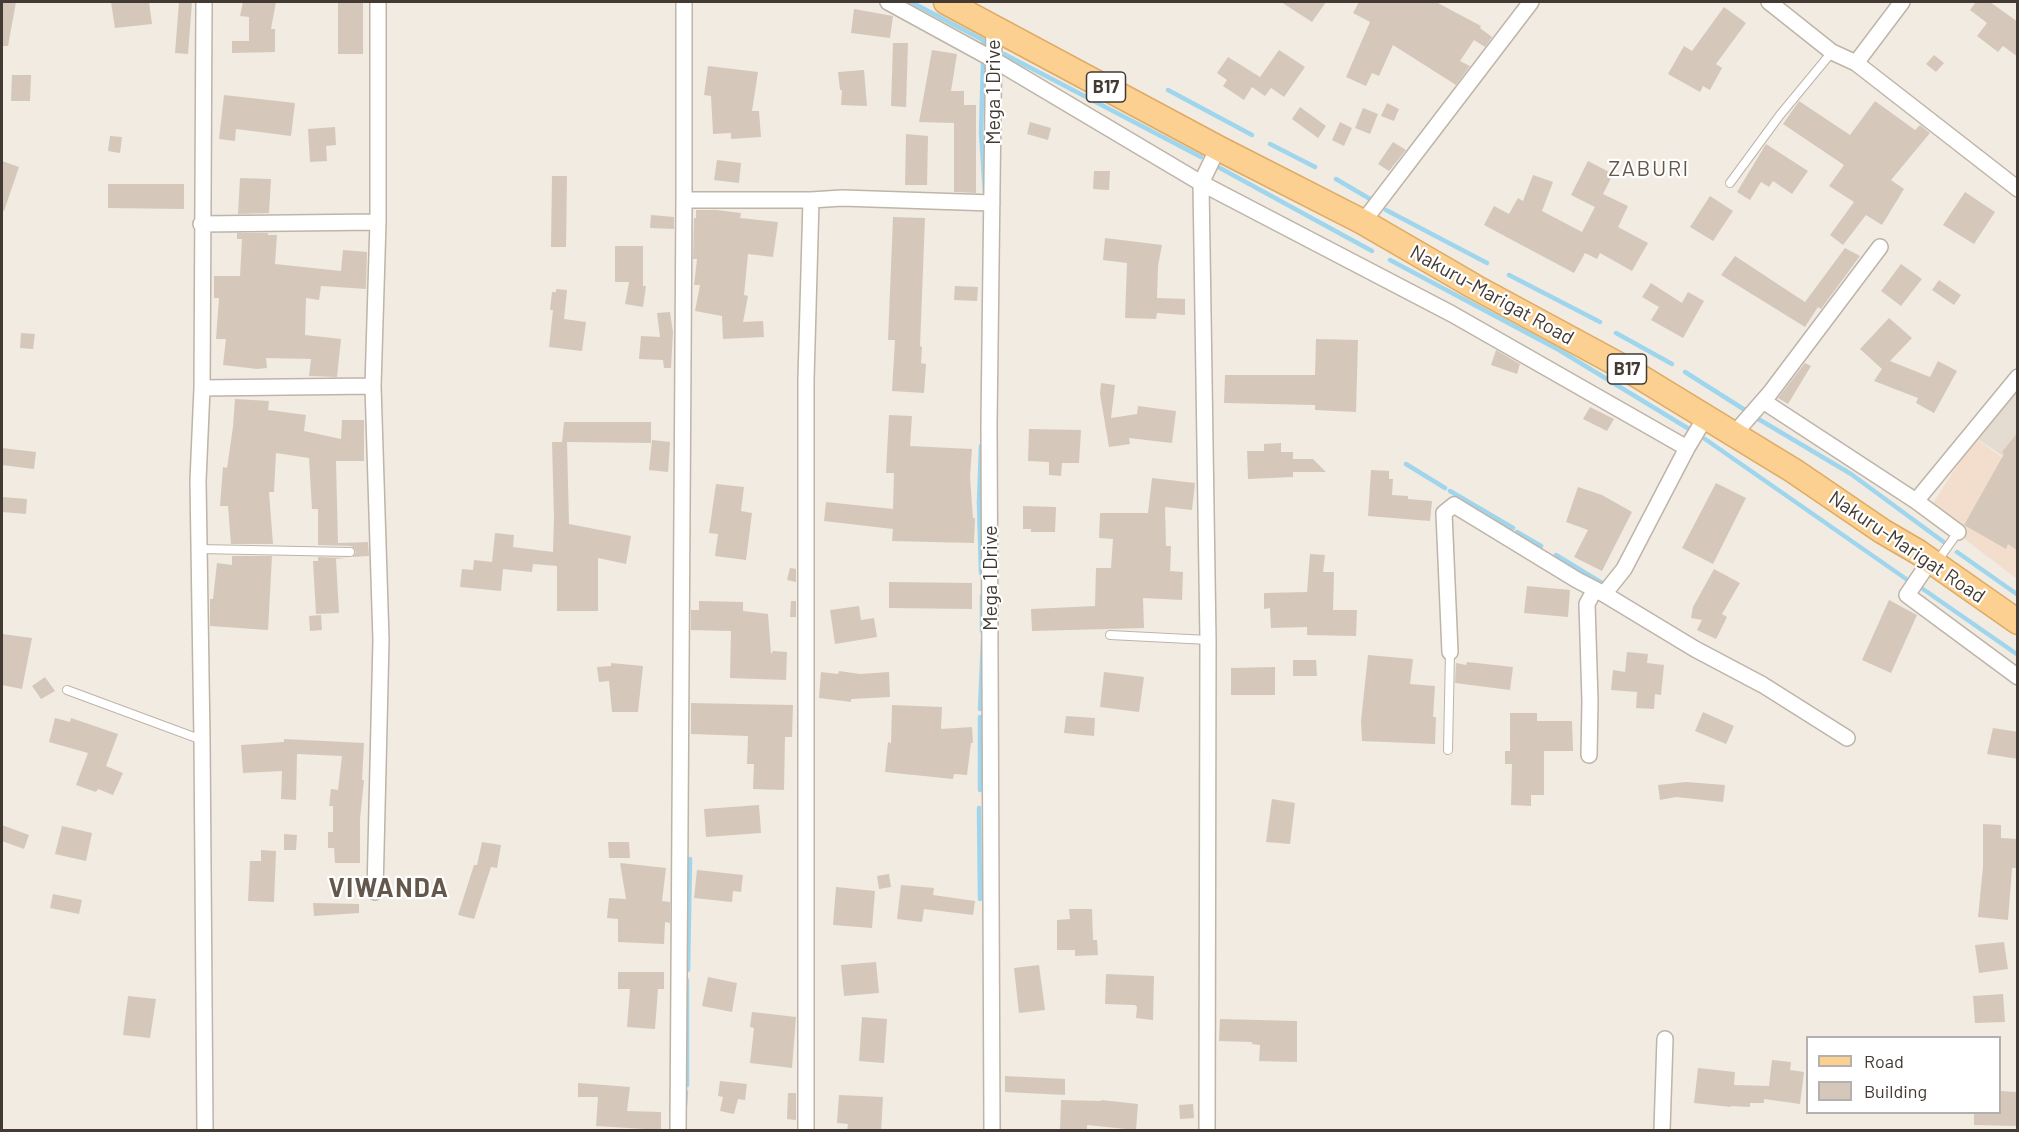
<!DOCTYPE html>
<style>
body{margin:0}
#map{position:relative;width:2019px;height:1132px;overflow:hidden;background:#f1ebe2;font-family:Barlow,sans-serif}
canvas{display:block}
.frame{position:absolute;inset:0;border:3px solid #423a33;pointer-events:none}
.legend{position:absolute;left:1806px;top:1036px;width:195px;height:78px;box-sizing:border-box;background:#fff;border:2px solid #b3b0ad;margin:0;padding:8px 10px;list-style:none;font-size:18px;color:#423a33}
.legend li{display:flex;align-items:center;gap:12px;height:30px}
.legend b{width:30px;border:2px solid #b3b0ad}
</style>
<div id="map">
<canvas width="2019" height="1132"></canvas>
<div class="frame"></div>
<ul class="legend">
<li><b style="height:8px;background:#fbd091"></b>Road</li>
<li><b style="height:16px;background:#d5c8bb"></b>Building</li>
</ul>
</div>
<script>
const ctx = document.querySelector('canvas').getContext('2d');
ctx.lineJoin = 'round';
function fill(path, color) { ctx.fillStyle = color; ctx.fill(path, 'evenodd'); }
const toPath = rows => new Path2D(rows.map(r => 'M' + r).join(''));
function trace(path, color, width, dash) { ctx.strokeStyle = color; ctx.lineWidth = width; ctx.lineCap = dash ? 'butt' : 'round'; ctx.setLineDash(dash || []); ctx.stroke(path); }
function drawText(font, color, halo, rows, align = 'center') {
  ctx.font = font + ' Barlow,sans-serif'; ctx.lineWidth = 4.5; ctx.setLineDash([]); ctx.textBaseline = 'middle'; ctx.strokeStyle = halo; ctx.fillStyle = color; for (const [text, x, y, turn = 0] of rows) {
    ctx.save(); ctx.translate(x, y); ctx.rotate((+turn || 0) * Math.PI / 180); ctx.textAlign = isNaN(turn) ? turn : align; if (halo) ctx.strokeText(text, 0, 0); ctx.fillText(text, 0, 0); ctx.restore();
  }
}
fill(toPath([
 [2017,387,2017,466,1978,439]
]), '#e4dcd0');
fill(toPath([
 [1975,438,2017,468,2017,579,1928,511]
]), '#f3decd');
trace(toPath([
 [911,2,983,40,983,50],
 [1004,54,1201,157],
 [983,63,981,133,985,193],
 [1168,90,1252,135],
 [1270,144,1315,167],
 [1220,168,1372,251],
 [1336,179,1370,199],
 [1386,210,1487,263],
 [1390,260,1559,350,1689,429],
 [1509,275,1600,322],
 [1616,333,1672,364],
 [1685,372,1745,410],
 [1755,417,1851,474,1945,543],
 [1705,439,1909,581],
 [981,446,979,503,981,573],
 [1406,464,1445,488],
 [1450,491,1513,528],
 [1517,532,1541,546],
 [1957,552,2018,595],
 [1556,555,1602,583],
 [1920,587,2018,655],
 [982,596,982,631],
 [980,709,983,639],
 [980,790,980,717],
 [979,808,980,899],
 [688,970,690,859],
 [687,1085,687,980],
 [685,1105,686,1092]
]), '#9fd6ed', 4.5);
fill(toPath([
 [2,2,16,2,8,46,2,46],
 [111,2,149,2,152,24,115,28],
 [179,2,192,2,188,54,175,53],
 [243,2,276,2,271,29,275,29,275,52,232,53,232,41,249,41,249,17,240,16],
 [338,2,363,2,363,54,338,54],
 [1281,2,1326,2,1312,22],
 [1359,2,1436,2,1481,26,1480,28,1492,37,1485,47,1474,40,1460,61,1470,66,1456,85,1393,45,1379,76,1372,73,1366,86,1346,77,1370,22,1353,13],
 [1976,2,1990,2,2018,22,2018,57,2003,46,1998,52,1977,36,1987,23,1970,10],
 [1724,7,1746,23,1716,64,1722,68,1710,90,1703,86,1700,92,1668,74,1684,46,1692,51],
 [854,9,893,16,890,38,851,33],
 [893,43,908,43,906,107,891,106],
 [932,50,957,54,951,91,964,91,964,105,976,105,976,193,954,192,954,123,919,122],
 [1279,50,1305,67,1284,97,1271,88,1265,96,1252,87,1244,100,1223,86,1227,80,1217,73,1228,57,1260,77],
 [1934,55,1944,63,1936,72,1926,64],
 [708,66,758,72,752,111,759,111,761,137,731,139,731,133,713,134,711,96,704,95],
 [864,70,867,106,841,105,842,90,840,90,838,72],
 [12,75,31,75,30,101,11,101],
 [224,95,295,103,291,136,236,129,235,141,219,139],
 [1799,101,1850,135,1875,101,1915,130,1920,125,1930,133,1891,180,1904,189,1882,225,1866,215,1843,245,1830,235,1854,202,1829,186,1844,165,1783,124],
 [1387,103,1399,109,1394,121,1381,116],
 [1300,107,1326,126,1318,138,1292,119],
 [1363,108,1378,114,1370,134,1355,128],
 [1030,122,1051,128,1048,140,1027,134],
 [1340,122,1352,128,1344,146,1332,140],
 [335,127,336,145,326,146,327,161,310,162,308,129],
 [906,134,928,136,927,185,905,185],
 [110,136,122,137,120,153,108,151],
 [1393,142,1406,150,1389,171,1378,164],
 [1766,144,1808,171,1792,194,1773,181,1769,187,1761,182,1750,200,1737,192],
 [717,160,741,163,739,183,714,180],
 [2,161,19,167,4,211,2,210],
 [1588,161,1613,174,1603,194,1628,206,1618,227,1648,243,1632,271,1600,253,1597,259,1585,253,1574,273,1484,225,1494,206,1509,214,1518,198,1523,201,1533,175,1553,182,1542,211,1582,232,1595,207,1571,195],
 [1094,171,1110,171,1109,190,1093,189],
 [552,176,567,176,566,247,551,247],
 [240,178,271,179,269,213,238,214],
 [108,184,184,184,184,209,108,208],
 [1965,192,1995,212,1974,244,1943,225],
 [1710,196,1733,211,1713,241,1690,227],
 [696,210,717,210,741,213,740,218,778,222,773,257,748,254,744,295,748,296,743,322,763,321,764,337,723,339,722,316,695,311,700,285,694,285,697,259,693,259,694,218,696,218],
 [651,215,674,217,674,229,650,228],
 [893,217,925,218,920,346,922,347,921,363,926,364,924,393,892,391,895,340,888,340],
 [237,233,268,233,268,235,277,235,275,264,341,271,343,250,367,252,366,289,321,286,319,300,306,298,305,335,341,339,337,377,309,376,311,359,266,358,267,368,257,369,223,365,226,339,216,339,219,298,214,298,214,276,240,276,242,239,237,239],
 [1105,238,1162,245,1158,266,1157,298,1185,299,1185,315,1157,313,1156,319,1125,318,1127,263,1103,260],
 [615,246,643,246,643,286,646,286,643,307,625,304,629,282,615,282],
 [1845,248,1860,256,1821,309,1818,307,1805,327,1721,275,1735,256,1805,302],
 [1901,264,1922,279,1901,306,1881,291],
 [1939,280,1961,295,1954,305,1932,290],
 [1651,283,1682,303,1688,292,1704,301,1683,338,1651,320,1659,307,1642,297],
 [955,286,978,287,977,301,954,300],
 [556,289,567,290,564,319,586,322,582,351,549,347,553,310,550,310,552,292,556,292],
 [670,312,673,332,671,368,664,368,663,360,639,359,641,336,660,337,657,313],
 [1889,318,1912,338,1890,361,1930,377,1938,361,1957,371,1934,413,1916,403,1918,398,1874,381,1882,369,1860,349],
 [21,333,35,334,33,349,20,348],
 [1316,339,1358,340,1356,412,1315,410,1315,405,1224,403,1225,375,1315,375],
 [1496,350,1520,364,1517,374,1491,365],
 [1805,363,1811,366,1788,404,1778,398],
 [1101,383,1115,385,1111,418,1137,414,1138,406,1176,411,1172,443,1129,438,1130,444,1109,447,1100,394],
 [235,399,269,401,268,410,306,415,304,431,341,439,342,420,364,420,364,461,336,461,338,543,368,542,369,556,352,557,356,552,351,546,318,545,318,509,312,509,309,458,276,453,274,492,269,492,273,544,231,544,228,506,220,506,223,467,227,468,233,427],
 [1590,407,1614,419,1607,431,1583,419],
 [889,415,912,416,910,446,972,449,970,477,973,518,975,518,974,543,892,541,893,529,824,521,826,502,893,509,894,473,886,473],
 [564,422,651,422,651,443,567,442,569,524,631,536,626,564,598,558,598,611,557,611,557,566,533,564,532,572,503,569,501,591,460,587,462,569,473,570,474,560,492,562,495,533,514,535,513,547,553,552,554,518,552,442,562,442],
 [1029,429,1081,430,1079,463,1062,463,1061,476,1049,475,1049,462,1028,461],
 [2018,432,2018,551,2008,544,2006,549,1964,525,2004,454,2002,452],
 [652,440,670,442,668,472,649,470],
 [1281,443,1281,452,1293,452,1293,459,1313,459,1326,472,1293,472,1293,477,1248,479,1247,451,1264,451,1264,444],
 [2,448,36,452,34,469,2,465],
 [1371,470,1389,471,1389,479,1393,479,1392,495,1408,496,1408,499,1432,501,1430,521,1368,516],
 [1152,478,1195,483,1192,510,1165,507,1166,546,1171,546,1170,571,1183,572,1182,600,1143,598,1144,628,1032,631,1031,609,1095,606,1096,568,1111,568,1113,539,1099,538,1100,513,1148,513],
 [1716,483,1746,498,1713,564,1682,548],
 [716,484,744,487,741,511,752,513,746,560,715,556,718,534,709,533],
 [1578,487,1602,495,1632,512,1602,571,1574,557,1588,530,1566,522],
 [2,497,27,499,26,514,2,512],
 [1023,506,1056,507,1055,532,1031,532,1031,529,1023,529],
 [1310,554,1325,555,1323,572,1334,572,1333,610,1357,610,1356,636,1307,635,1307,627,1271,628,1270,608,1264,609,1264,593,1307,592],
 [232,556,272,556,268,630,210,626,210,599,213,599,217,563,232,565],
 [318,557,346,558,336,559,339,613,316,614,313,561,318,561],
 [790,568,796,569,796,582,787,580],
 [1714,569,1740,583,1722,614,1727,617,1716,639,1697,630,1702,620,1691,618,1693,607],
 [889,582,972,583,972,609,889,608],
 [1527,586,1570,590,1568,617,1524,613],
 [1889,600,1917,615,1891,673,1862,660],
 [699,601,743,602,743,611,768,614,771,654,773,651,787,652,786,680,730,678,731,631,691,630,691,610,699,610],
 [791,601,796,601,796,617,790,617],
 [859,606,861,620,874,618,877,637,835,644,830,610],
 [321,615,322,630,310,631,309,616],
 [2,634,32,638,22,689,2,685],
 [1627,652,1648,654,1647,663,1664,665,1661,695,1655,694,1654,709,1636,708,1637,692,1611,690,1613,670,1625,672],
 [1368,655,1413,659,1410,684,1435,686,1433,717,1436,717,1435,744,1362,741,1361,721],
 [1293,660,1316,660,1317,676,1293,676],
 [1467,662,1513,667,1510,690,1455,683,1456,663,1466,665],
 [611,663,643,666,638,712,612,712,609,681,599,682,597,667,611,666],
 [1275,667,1275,695,1231,695,1231,668],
 [839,671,860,674,889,672,890,697,851,699,851,702,819,698,821,672,838,674],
 [1104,672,1144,677,1139,712,1100,707],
 [45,677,55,691,41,699,32,686],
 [691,703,793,705,792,737,785,737,784,790,753,789,754,764,747,764,748,736,691,734],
 [892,705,942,707,941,729,972,727,973,743,971,743,967,775,954,774,953,779,885,772,888,742,891,743],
 [1703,712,1734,726,1726,744,1695,731],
 [1510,713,1537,713,1537,721,1572,721,1573,751,1544,751,1544,795,1531,795,1531,806,1511,805,1512,764,1505,764,1505,751,1510,751],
 [1066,716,1095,718,1094,736,1064,733],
 [55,718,70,722,71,718,118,734,106,766,123,773,113,795,98,789,96,792,76,785,88,753,49,742],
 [1993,728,2018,732,2018,759,1987,754],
 [284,739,364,743,362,780,364,780,360,819,360,863,335,863,334,848,328,848,328,832,333,832,333,806,329,806,331,789,338,790,342,756,297,754,296,800,281,799,282,771,243,773,241,745,284,742],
 [1686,782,1725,785,1723,802,1676,797,1660,800,1658,785],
 [1272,799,1295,803,1290,844,1266,842],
 [759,805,761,833,706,837,704,809],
 [1983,824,2001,825,2001,838,2018,839,2018,868,2012,868,2008,920,1978,917,1983,867],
 [2,825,29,835,24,849,2,841],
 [62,826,92,833,86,861,55,854],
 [284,834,297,835,296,850,284,850],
 [482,842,501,845,497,868,491,867,474,919,458,915,474,865,477,865],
 [608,842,629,842,630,858,609,858],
 [261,850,276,851,274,902,248,901,250,861,261,861],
 [620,863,666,868,662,901,670,902,670,923,665,922,664,944,618,942,618,919,607,918,609,898,626,899],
 [697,870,743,875,741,892,733,891,732,902,694,898],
 [889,874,891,887,879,889,877,876],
 [901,885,934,888,933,895,975,901,973,915,924,909,922,922,897,919],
 [836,887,875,891,872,928,833,925],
 [53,894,82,900,79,914,50,908],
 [313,903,359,904,359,913,314,916],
 [1069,909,1092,909,1093,940,1097,940,1098,955,1075,956,1075,950,1057,950,1057,920,1070,919],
 [2004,942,2008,969,1979,973,1975,945],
 [876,962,879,993,844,996,841,965],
 [1039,965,1045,1010,1019,1013,1014,968],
 [618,972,664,972,664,989,658,989,655,1029,627,1027,630,989,618,989],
 [1106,974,1154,976,1153,1020,1136,1018,1137,1007,1135,1005,1105,1004],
 [708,977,737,983,732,1012,702,1006],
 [2003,994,2005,1022,1975,1023,1973,996],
 [128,996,156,999,150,1038,123,1035],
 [752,1012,796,1017,792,1068,750,1063,754,1028,750,1027],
 [862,1017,887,1019,884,1063,859,1061],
 [1220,1019,1297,1021,1297,1062,1259,1061,1260,1045,1252,1044,1252,1042,1219,1041],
 [1772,1060,1791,1062,1790,1070,1804,1072,1800,1104,1764,1099,1764,1103,1750,1103,1750,1107,1731,1106,1731,1107,1694,1103,1698,1068,1735,1072,1734,1085,1769,1086],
 [1005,1076,1065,1079,1065,1095,1005,1092],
 [720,1081,747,1084,745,1100,738,1099,734,1114,720,1111,723,1097,718,1096],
 [578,1083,630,1087,627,1111,661,1112,661,1130,596,1126,598,1097,578,1097],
 [2000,1091,2017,1092,2017,1126,1974,1125,1974,1113,2000,1113],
 [788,1093,796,1093,796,1120,787,1119],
 [839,1095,883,1097,881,1131,847,1131,848,1124,837,1123],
 [1061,1100,1101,1101,1101,1100,1138,1104,1136,1130,1087,1125,1087,1131,1060,1130],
 [1193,1104,1194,1118,1180,1119,1179,1105]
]), '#d5c8bb');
const lane = toPath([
 [1730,183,1780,115,1832,52],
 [199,549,350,552],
 [1936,563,1958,532],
 [1110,635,1208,640],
 [67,690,202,740],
 [1448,750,1450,652]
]);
const street = toPath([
 [204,2,202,388,198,481,202,740,205,1130],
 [888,2,994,60,1201,183,1452,314,1687,448],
 [1769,2,1832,52,1856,63,2018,189],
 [1856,63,1902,2],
 [684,200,811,200],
 [1363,222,1531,2],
 [201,224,378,222],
 [202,388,373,386],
 [1763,401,1916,501,1958,532],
 [1734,434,1770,393,1880,247],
 [1916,501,2018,377],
 [1930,561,1907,595,2018,677],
 [1604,594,1695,649,1763,685,1847,738],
 [1450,652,1444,513,1454,505,1577,580,1604,594,1624,569,1687,448,1705,418],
 [1589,755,1590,701,1587,604,1595,589],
 [375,892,381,640,373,386,378,222,378,2],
 [678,1130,684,200,684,2],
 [806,1130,806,379,811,200,842,198,992,203],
 [992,1130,989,424,994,26],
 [1207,1130,1208,640,1201,183,1218,148],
 [1662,1130,1665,1039]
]);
const primary = toPath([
 [946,2,1218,148,1363,222,1475,287,1632,372,1794,471,1882,531,1918,552,2018,622]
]);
trace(lane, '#beb4a8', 10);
trace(street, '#beb4a8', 18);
trace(primary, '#dfaa62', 27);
trace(lane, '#fff', 8);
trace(street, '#fff', 15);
trace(primary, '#fbd091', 24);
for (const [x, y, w] of [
 [1106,87,39],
 [1627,369,39]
]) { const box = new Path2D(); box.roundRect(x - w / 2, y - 15, w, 30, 4.5); ctx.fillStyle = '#fff'; ctx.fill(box); trace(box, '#423a33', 1.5); }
drawText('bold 18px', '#423a33', null, [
 ["B17",1106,87],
 ["B17",1627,369]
]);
drawText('20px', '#423a33', '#fff', [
 ["Mega 1 Drive",993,92,-90],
 ["Nakuru-Marigat Road",1492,295,29],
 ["Nakuru-Marigat Road",1907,547,34],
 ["Mega 1 Drive",990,578,-90]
]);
ctx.letterSpacing = '1.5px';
drawText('22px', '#64574b', '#fff', [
 ["ZABURI",1649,169]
]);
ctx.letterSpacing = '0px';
ctx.letterSpacing = '1.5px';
drawText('bold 26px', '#64574b', '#fff', [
 ["VIWANDA",389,888]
]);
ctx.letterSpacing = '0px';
</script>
